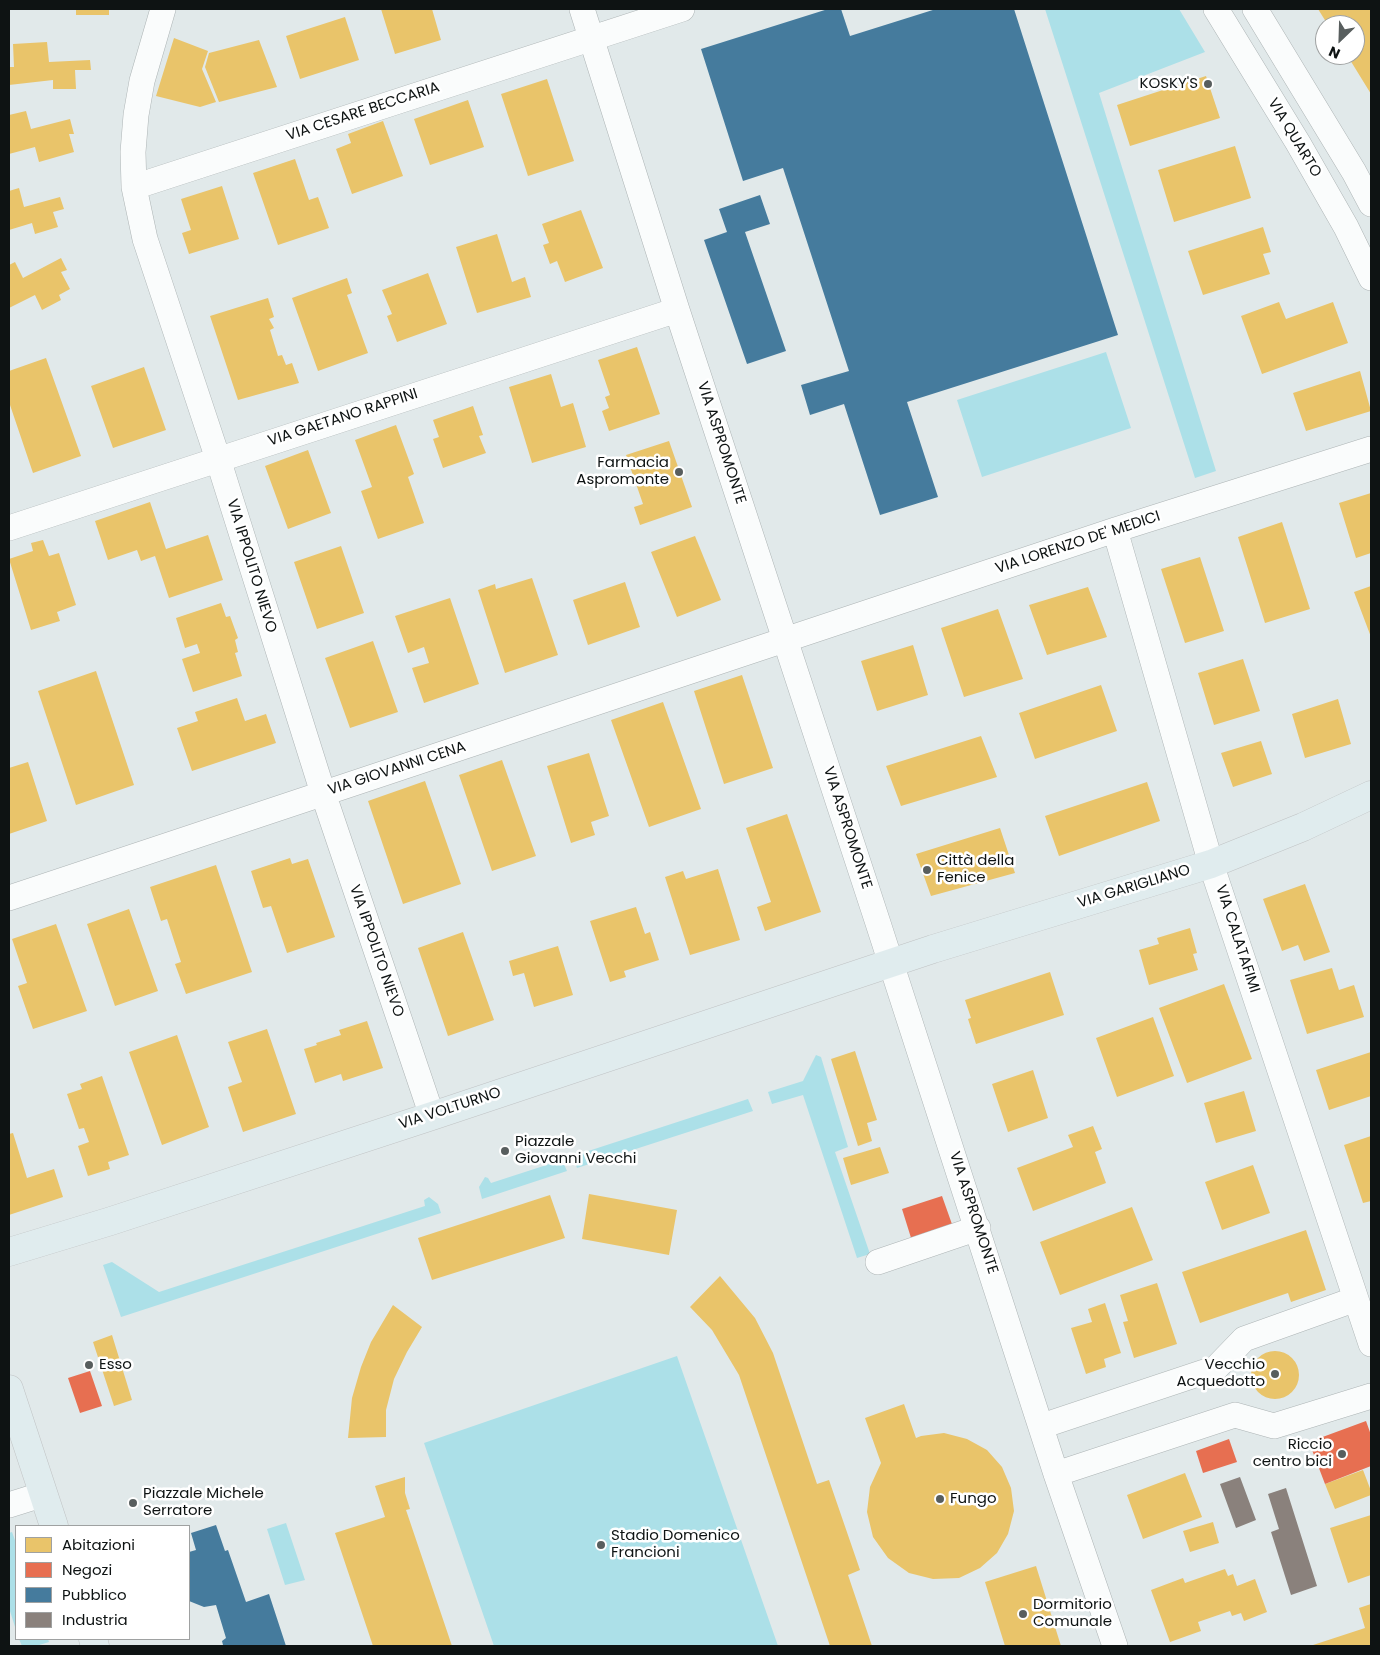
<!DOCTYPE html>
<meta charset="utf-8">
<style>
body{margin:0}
#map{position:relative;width:1380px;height:1655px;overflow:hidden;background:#e1e9ea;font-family:Poppins,sans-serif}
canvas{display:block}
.frame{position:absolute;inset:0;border:10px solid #0e1313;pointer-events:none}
.legend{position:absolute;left:15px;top:1525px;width:175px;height:115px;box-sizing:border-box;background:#fff;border:1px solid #9fa1a1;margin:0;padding:6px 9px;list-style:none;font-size:15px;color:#0e1313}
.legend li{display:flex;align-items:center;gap:10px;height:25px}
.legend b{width:25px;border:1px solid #9fa1a1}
.north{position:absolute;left:1315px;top:15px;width:50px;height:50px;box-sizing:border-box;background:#fff;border:1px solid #9fa1a1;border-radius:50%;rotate:204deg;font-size:14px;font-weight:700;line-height:20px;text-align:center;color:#0e1313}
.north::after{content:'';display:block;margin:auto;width:18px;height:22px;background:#585e5e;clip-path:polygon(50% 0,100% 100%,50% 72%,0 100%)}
</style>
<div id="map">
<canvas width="1380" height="1655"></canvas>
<div class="frame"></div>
<ul class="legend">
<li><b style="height:14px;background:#e9c46a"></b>Abitazioni</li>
<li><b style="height:14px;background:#e76f51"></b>Negozi</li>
<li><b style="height:14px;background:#457b9d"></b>Pubblico</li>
<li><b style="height:14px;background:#8a817c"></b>Industria</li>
</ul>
<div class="north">N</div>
</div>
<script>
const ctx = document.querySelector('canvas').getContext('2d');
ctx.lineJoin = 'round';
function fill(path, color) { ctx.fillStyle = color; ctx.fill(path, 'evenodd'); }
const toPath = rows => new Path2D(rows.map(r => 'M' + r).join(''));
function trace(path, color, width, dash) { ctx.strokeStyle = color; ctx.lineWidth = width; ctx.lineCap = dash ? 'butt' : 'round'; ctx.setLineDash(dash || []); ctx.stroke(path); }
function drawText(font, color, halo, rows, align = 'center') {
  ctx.font = font + ' Poppins,sans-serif'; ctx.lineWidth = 5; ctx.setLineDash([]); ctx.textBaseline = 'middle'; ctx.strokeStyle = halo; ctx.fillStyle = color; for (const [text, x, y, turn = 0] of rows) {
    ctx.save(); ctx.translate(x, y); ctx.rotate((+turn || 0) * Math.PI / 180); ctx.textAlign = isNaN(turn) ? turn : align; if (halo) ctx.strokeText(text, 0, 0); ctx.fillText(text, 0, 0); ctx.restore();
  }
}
fill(toPath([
 [1045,9,1179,9,1205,52,1099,93,1216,471,1195,478],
 [1106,352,1131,428,982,477,957,400],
 [816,1055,821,1057,848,1147,835,1152,870,1254,857,1258,803,1095,772,1104,768,1092,803,1081],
 [748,1099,753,1111,577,1168,573,1156],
 [562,1160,567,1171,482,1199,479,1187,485,1177,488,1178,491,1183],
 [429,1197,438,1204,441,1213,121,1317,103,1265,112,1262,159,1292,425,1206,424,1200],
 [677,1356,778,1646,494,1646,424,1443],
 [286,1523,305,1580,285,1585,267,1529],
 [12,1532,16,1543,16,1630,9,1608,9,1533],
 [19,1639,48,1639,49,1642,36,1646,22,1646]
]), '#ace0e8');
fill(toPath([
 [76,9,109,9,109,15,76,15],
 [381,9,432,9,441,40,395,54],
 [1318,9,1371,9,1371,94,1347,55,1355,55,1355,25,1328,25],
 [345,17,359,60,300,79,286,36],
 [174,38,208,51,202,69,216,102,200,107,156,96],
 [259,40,277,87,219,102,205,67,209,53],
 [47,42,49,62,90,60,91,70,75,70,76,89,53,89,53,80,9,85,9,67,14,67,13,44],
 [1206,76,1220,118,1130,146,1117,105],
 [547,79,574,161,528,176,501,94],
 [468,100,484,147,430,165,414,119],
 [26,111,31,129,70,119,74,134,69,134,74,152,39,162,35,147,9,154,9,115],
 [383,121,403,176,352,194,336,149,351,143,348,134],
 [1235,146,1251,198,1174,222,1158,170],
 [295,159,309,200,318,197,329,228,278,245,253,173],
 [222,186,239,239,189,254,182,233,191,230,181,199],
 [19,188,24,207,60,197,64,209,53,212,58,227,35,234,32,223,9,230,9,191],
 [581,210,603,268,565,282,557,261,550,264,543,245,549,243,542,224],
 [1263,227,1271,252,1263,254,1270,274,1203,295,1188,251],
 [497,234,512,282,525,277,531,297,477,313,456,247],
 [61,258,67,270,61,272,70,289,59,295,61,300,42,310,35,295,9,308,9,265,15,262,23,278],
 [428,273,447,324,397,342,387,316,392,314,382,290],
 [347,278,352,293,347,295,368,353,318,371,292,298],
 [268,298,274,317,269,319,274,328,270,330,278,356,282,355,286,365,292,363,299,383,238,400,210,316],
 [1279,302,1286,319,1333,302,1348,343,1262,374,1241,316],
 [637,347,660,414,609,431,602,411,609,408,605,397,610,395,598,360],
 [46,358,81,456,33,473,9,402,9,371],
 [144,367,166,430,113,448,91,386],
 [1360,371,1371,411,1306,431,1293,393],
 [551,374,561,407,573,403,586,447,532,463,509,387],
 [473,406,483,435,479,436,486,453,443,468,433,439,439,437,433,420],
 [396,425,414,474,408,477,424,523,378,539,361,491,372,487,355,440],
 [669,441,692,507,640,525,634,507,643,504,626,455],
 [308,450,331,513,288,529,265,466],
 [1371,493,1371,553,1356,558,1339,503],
 [150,502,166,549,208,535,223,580,169,598,155,556,141,561,137,550,108,560,95,521],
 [1282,522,1310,609,1265,623,1238,537],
 [695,536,721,600,677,617,651,552],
 [43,540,49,556,59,553,76,605,57,612,60,621,31,630,9,559,33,551,31,543],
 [341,546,364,613,317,629,294,562],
 [1200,557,1224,631,1185,643,1161,569],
 [532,578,558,655,505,673,478,590,495,584,496,589],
 [625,582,640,627,588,645,573,600],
 [1371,586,1371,637,1354,592],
 [1088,587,1107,637,1047,655,1029,605],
 [450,598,479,684,424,703,412,668,429,663,424,647,408,653,395,616],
 [221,603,226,617,230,616,238,638,235,640,238,652,235,653,242,676,193,692,182,659,200,653,197,644,185,648,176,618],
 [998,609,1023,679,964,697,941,628],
 [373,641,398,712,350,728,325,658],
 [913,645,928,695,877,711,861,661],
 [1243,659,1260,711,1214,725,1198,673],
 [96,671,134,785,76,805,38,691],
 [742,675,773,768,724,784,694,691],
 [1101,685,1117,731,1035,759,1019,713],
 [237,698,245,721,266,714,276,743,192,771,177,728,198,721,195,712],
 [1338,699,1351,744,1305,758,1292,714],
 [663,702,701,809,649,827,611,720],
 [981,736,997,777,901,806,886,766],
 [1261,741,1272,774,1233,787,1221,753],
 [589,753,609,816,591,822,595,835,571,843,547,766],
 [502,760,536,856,492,871,459,775],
 [28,762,47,821,9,834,9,768],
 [425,781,461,884,403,904,368,801],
 [1147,782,1160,821,1059,856,1045,816],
 [787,814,821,912,765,931,757,907,771,902,746,828],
 [1000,828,1015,873,931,896,916,854],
 [290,858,292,864,308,859,335,937,287,953,271,906,263,908,251,871],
 [216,865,252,972,186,994,175,964,181,962,167,919,161,921,150,887],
 [718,869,740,940,690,955,665,877,683,871,686,879],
 [1305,884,1330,952,1304,961,1298,945,1282,951,1263,899],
 [636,907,645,934,650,932,659,960,624,971,626,977,610,982,590,921],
 [129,909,158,991,115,1006,87,924],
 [56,924,87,1011,33,1029,18,986,27,983,12,939],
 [1190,928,1197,953,1193,954,1198,970,1149,985,1139,950,1159,944,1157,938],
 [463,932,494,1020,448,1036,418,948],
 [558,946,573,995,534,1007,524,973,513,976,509,961],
 [1332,968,1339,990,1354,985,1364,1017,1307,1034,1290,980],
 [1050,972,1064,1015,976,1044,968,1019,971,1018,965,1000],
 [1224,984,1252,1059,1187,1083,1159,1008],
 [1153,1017,1174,1076,1117,1097,1096,1038],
 [367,1021,383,1068,343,1081,341,1074,315,1083,304,1049,317,1045,316,1043,341,1035,339,1030],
 [267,1029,296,1114,243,1132,228,1087,242,1082,228,1042],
 [177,1035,209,1127,162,1145,129,1052],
 [855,1051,877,1120,867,1123,872,1141,858,1146,831,1059],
 [1371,1052,1371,1096,1329,1110,1316,1070],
 [1033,1070,1048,1118,1008,1132,992,1084],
 [102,1076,129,1155,108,1162,110,1169,88,1176,78,1146,89,1142,84,1128,79,1129,67,1094,82,1089,80,1084],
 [1244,1091,1256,1131,1216,1143,1204,1103],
 [1093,1126,1102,1149,1095,1152,1106,1183,1033,1211,1017,1168,1073,1147,1068,1135],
 [13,1133,27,1178,54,1169,63,1197,9,1215,9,1134],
 [1371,1136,1371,1201,1363,1203,1344,1145],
 [880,1147,889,1173,851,1185,843,1158],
 [1253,1165,1270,1213,1222,1230,1205,1182],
 [589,1194,677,1210,669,1255,582,1239],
 [550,1195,565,1238,432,1280,418,1238],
 [1132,1207,1153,1260,1060,1295,1040,1242],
 [1306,1230,1326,1290,1291,1302,1288,1293,1200,1323,1182,1272],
 [720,1276,755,1318,773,1353,817,1484,829,1480,860,1570,848,1575,872,1646,830,1646,739,1375,712,1330,690,1307],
 [1157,1283,1177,1344,1134,1358,1123,1322,1128,1321,1120,1295],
 [1105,1303,1121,1353,1104,1359,1106,1367,1086,1374,1071,1328,1092,1322,1088,1309],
 [393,1305,422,1327,407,1352,394,1379,386,1410,386,1437,348,1438,352,1398,361,1367,371,1342],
 [112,1335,132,1400,114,1406,93,1342],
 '1251 1375a24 24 0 1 1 48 0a24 24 0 1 1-48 0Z',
 [904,1404,916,1438,921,1436,944,1433,967,1439,987,1450,1002,1467,1011,1488,1014,1511,1008,1534,997,1553,980,1568,959,1578,933,1579,909,1573,888,1558,873,1537,867,1512,870,1487,881,1463,865,1418],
 [1363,1470,1371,1491,1371,1495,1335,1509,1325,1484],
 [1185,1473,1202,1517,1143,1539,1127,1495],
 [405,1477,405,1493,410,1509,406,1510,452,1646,373,1646,335,1533,385,1517,375,1486],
 [1371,1515,1371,1575,1348,1583,1330,1528],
 [1213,1522,1219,1543,1190,1552,1183,1531],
 [1036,1566,1061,1646,1005,1646,985,1582],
 [1225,1569,1228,1576,1233,1574,1237,1586,1255,1579,1267,1612,1244,1621,1241,1613,1232,1616,1230,1611,1198,1622,1201,1631,1170,1642,1151,1590,1183,1578,1185,1583],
 [1371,1604,1371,1646,1310,1646,1365,1628,1359,1608]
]), '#e9c46a');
fill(toPath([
 [942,1196,953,1227,912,1241,902,1209],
 [90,1371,102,1406,80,1413,68,1378],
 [1366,1421,1371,1435,1371,1466,1325,1484,1309,1442],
 [1229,1439,1237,1462,1203,1473,1196,1451]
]), '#e76f51');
fill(toPath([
 [828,9,841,9,850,36,936,9,1014,9,1118,335,907,402,938,497,880,515,844,404,810,415,801,385,849,371,783,168,743,181,701,49],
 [760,195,770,224,745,232,786,351,747,364,704,240,727,232,719,209],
 [216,1525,225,1551,228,1550,246,1602,269,1594,286,1646,223,1645,222,1641,226,1638,216,1605,204,1607,189,1601,189,1552,196,1550,191,1533]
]), '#457b9d');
fill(toPath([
 [1240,1477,1256,1520,1236,1528,1220,1484],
 [1286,1488,1317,1586,1291,1595,1271,1532,1279,1529,1268,1494]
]), '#8a817c');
const minor = toPath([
 [163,9,142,81,136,115,133,152,134,187,145,239,218,459,323,793,432,1116],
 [582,9,677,310,877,920,1056,1474,1115,1646],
 [1216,9,1298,143,1346,227,1371,278],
 [1255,9,1354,172,1371,204],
 [134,187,682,9],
 [9,528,677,310],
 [1115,530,1211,864,1371,1344],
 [9,898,1115,530,1371,449],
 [878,1262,978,1228],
 [1042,1426,1216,1368,1244,1339,1356,1299],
 [1056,1474,1235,1415,1274,1426,1371,1396],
 [9,1505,44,1494]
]);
const major = toPath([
 [9,1252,111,1221,432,1116,933,949,1211,864,1303,827,1371,795],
 [9,1389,54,1526],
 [93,1639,95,1646]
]);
trace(minor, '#adb4b5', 26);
trace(major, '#c0c3c4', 29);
trace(minor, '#fafcfc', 25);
trace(major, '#e0ecee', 28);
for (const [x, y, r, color] of [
 [1208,84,5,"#585e5e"],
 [679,472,5,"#585e5e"],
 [927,870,5,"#585e5e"],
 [505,1151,5,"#585e5e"],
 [89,1365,5,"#585e5e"],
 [1275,1374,5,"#585e5e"],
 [1342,1454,5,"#585e5e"],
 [940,1499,5,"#585e5e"],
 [133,1503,5,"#585e5e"],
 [601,1545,5,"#585e5e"],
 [1023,1614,5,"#585e5e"]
]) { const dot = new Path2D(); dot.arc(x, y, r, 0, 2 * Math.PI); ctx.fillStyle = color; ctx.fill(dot); trace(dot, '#fff', 2); }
drawText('15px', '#0e1313', '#fff', [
 ["KOSKY'S",1198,84,"right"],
 ["Farmacia",669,463,"right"],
 ["Aspromonte",669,480,"right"],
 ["Città della",937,861],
 ["Fenice",937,878],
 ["Piazzale",515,1142],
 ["Giovanni Vecchi",515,1159],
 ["Esso",99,1365],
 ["Vecchio",1265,1365,"right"],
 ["Acquedotto",1265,1382,"right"],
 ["Riccio",1332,1445,"right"],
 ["centro bici",1332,1462,"right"],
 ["Piazzale Michele",143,1494],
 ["Serratore",143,1511],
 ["Fungo",950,1499],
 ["Stadio Domenico",611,1536],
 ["Francioni",611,1553],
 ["Dormitorio",1033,1605],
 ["Comunale",1033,1622]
], 'left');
drawText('15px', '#0e1313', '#fff', [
 ["VIA CESARE BECCARIA",363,112,-18],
 ["VIA QUARTO",1294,138,59],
 ["VIA GAETANO RAPPINI",343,418,-18],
 ["VIA ASPROMONTE",721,443,72],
 ["VIA LORENZO DE' MEDICI",1078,543,-18],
 ["VIA IPPOLITO NIEVO",251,566,73],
 ["VIA GIOVANNI CENA",397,769,-18],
 ["VIA ASPROMONTE",847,828,72],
 ["VIA GARIGLIANO",1134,887,-17],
 ["VIA CALATAFIMI",1237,939,72],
 ["VIA IPPOLITO NIEVO",376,951,71],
 ["VIA VOLTURNO",450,1109,-18],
 ["VIA ASPROMONTE",973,1213,72]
]);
</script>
